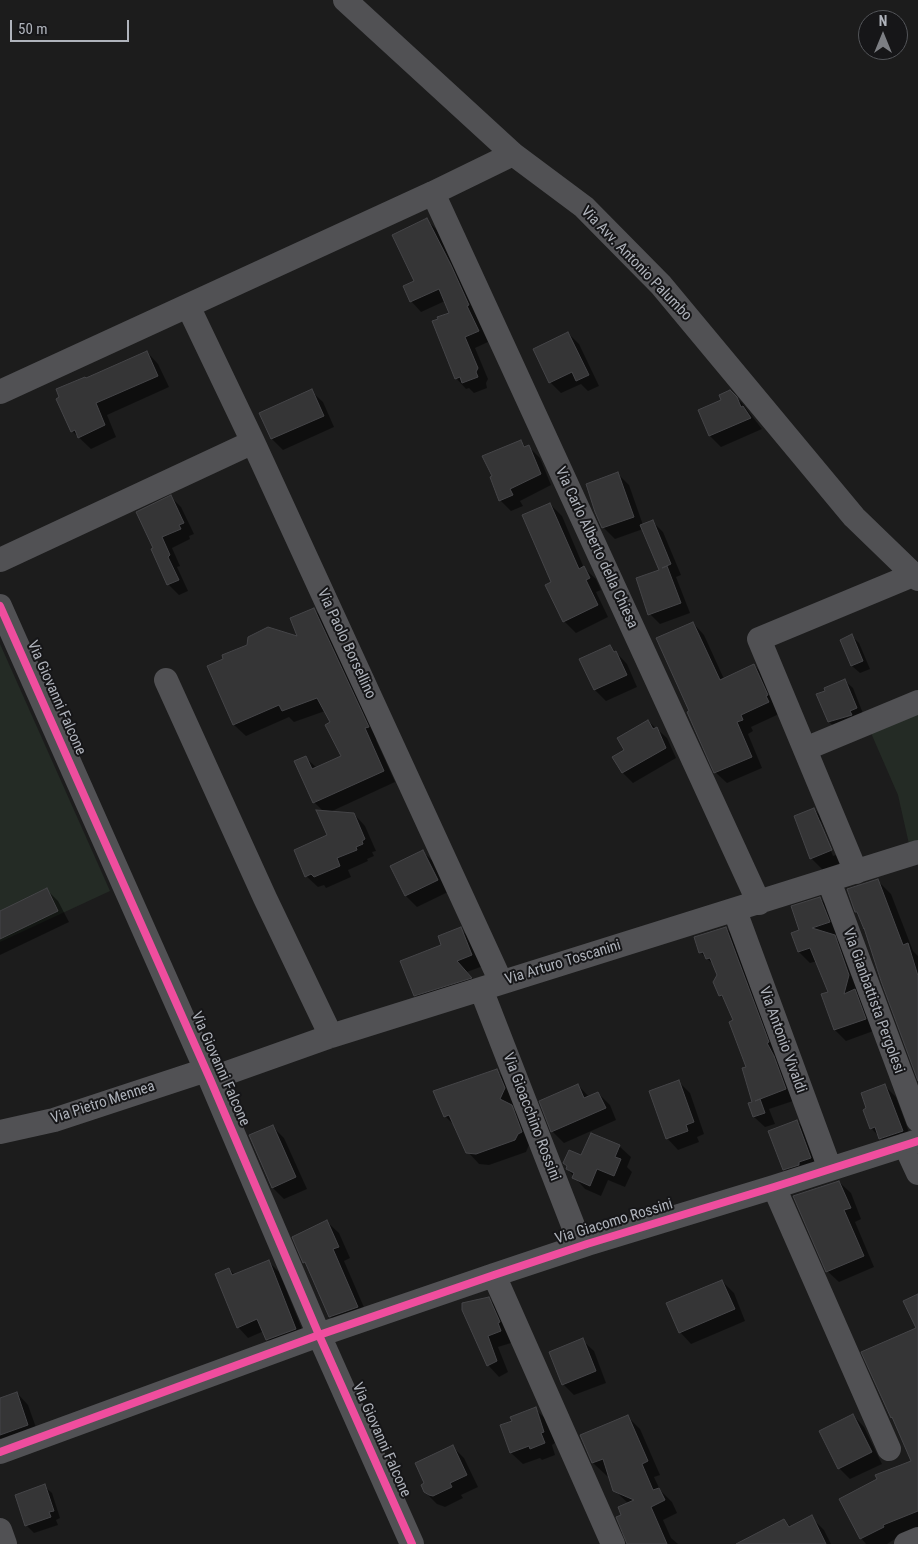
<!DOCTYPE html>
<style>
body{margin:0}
#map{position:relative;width:918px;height:1544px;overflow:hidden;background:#1c1c1c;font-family:"Roboto Condensed",sans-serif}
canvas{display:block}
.north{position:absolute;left:858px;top:10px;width:50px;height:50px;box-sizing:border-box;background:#161618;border:1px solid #535559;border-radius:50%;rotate:0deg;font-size:14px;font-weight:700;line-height:20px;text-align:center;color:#afb3bb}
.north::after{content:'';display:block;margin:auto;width:18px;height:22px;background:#7c7e83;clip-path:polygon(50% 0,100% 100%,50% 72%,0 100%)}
.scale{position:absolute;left:10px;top:20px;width:119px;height:22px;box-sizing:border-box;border:2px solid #afb3bb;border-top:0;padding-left:6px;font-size:15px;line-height:18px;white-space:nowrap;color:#afb3bb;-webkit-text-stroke:4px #161618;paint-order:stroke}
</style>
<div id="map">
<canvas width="918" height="1544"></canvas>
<div class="north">N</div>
<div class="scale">50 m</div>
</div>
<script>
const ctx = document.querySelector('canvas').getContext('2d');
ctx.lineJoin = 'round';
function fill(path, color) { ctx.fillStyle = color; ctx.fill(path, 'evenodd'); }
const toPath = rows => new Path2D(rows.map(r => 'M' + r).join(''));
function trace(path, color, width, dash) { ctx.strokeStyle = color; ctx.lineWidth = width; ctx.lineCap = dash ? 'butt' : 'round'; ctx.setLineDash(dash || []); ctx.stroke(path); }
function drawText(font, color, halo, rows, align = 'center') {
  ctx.font = font + ' "Roboto Condensed",sans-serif'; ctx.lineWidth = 4; ctx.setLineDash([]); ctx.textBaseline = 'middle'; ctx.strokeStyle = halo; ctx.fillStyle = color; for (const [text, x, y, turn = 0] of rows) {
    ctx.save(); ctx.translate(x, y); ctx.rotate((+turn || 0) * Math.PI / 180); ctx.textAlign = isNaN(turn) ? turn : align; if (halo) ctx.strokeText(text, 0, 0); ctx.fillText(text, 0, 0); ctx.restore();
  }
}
fill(toPath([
 [0,644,110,891,0,942],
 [918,713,918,842,909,844,898,795,871,733]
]), '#242b25');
fill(toPath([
 [426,219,437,230,488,342,475,348,488,379,486,383,487,388,474,393,469,388,466,389,456,378,451,313,445,301,421,312,411,301,416,282],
 [568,333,579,344,599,386,588,391,581,384,561,393,550,382],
 [147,352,158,364,169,387,107,415,116,437,91,449,72,431,86,379],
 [311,391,323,402,334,427,283,450,272,439],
 [730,391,742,403,762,429,721,447,710,436,699,411,723,401],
 [521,442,527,448,529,447,540,458,551,485,520,501,523,506,511,511,500,500],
 [618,474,629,485,643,525,653,522,663,532,681,575,676,577,690,613,660,624,650,614,660,570,643,529,615,539,603,527],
 [171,497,181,507,194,534,189,536,190,539,172,548,180,566,177,567,188,591,179,595,168,584,153,550,155,549],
 [550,504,562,516,584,568,596,579,601,590,596,592,608,617,576,633,564,621,553,582],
 [314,609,325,621,379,738,376,740,395,782,330,812,354,814,365,826,376,851,372,852,374,856,367,859,368,861,348,870,351,877,326,888,324,885,318,887,306,876,329,836,323,811,314,802,296,762,306,758,317,768,343,756,331,723,325,711,294,722,289,717,246,736,234,725,209,667,299,638],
 [693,623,704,635,724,679,754,665,766,677,779,714,751,727,753,731,748,734,762,768,727,783,715,772,691,712],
 [852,636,859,643,870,669,860,673,852,666,842,640],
 [610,646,627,664,637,687,606,701,595,690],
 [845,681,853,688,864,716,837,729,829,722,818,695],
 [648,721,667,738,676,758,633,783,623,773,614,757,625,751],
 [814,809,826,821,843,862,823,870,811,858],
 [819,821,821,821,836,855,833,856],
 [423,852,435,863,448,892,417,907,406,896],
 [877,880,891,894,913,951,918,956,918,1076,866,930,856,912],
 [47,890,58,901,69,922,0,955,0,912],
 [820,898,831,910,840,933,833,935,845,948,860,987,858,994,866,1002,876,1030,846,1041,835,1030,823,995,829,992,817,961,810,963,799,952,793,934,800,931],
 [726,928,736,938,796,1100,769,1109,775,1124,765,1127,754,1117,750,1104,754,1102,747,1068,735,1021,726,1001,720,995,718,975,715,966,700,952],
 [460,929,472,940,483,966,467,972,481,989,426,1006,415,995,443,945],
 [497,1071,509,1082,516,1101,512,1108,523,1118,533,1144,529,1145,526,1152,489,1165,479,1164,468,1152,457,1128,445,1116],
 [679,1082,690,1093,704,1134,697,1137,699,1142,678,1150,667,1138],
 [578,1085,589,1097,598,1093,610,1105,616,1120,564,1143,552,1131],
 [885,1086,896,1097,913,1143,892,1150,871,1128],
 [797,1121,808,1133,822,1169,795,1181,784,1169],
 [273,1127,284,1138,307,1189,284,1199,273,1188],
 [619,1146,631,1157,627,1167,632,1172,625,1187,608,1180,601,1196,585,1189,567,1169],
 [839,1182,851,1193,861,1219,855,1222,874,1267,839,1282,827,1271],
 [327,1222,339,1233,350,1258,344,1261,369,1319,341,1328,330,1316,309,1267,304,1262,294,1237],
 [269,1262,279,1272,306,1339,277,1350,267,1339,264,1331,248,1338,238,1327,229,1269,235,1275],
 [722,1281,734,1293,745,1321,691,1344,680,1332],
 [918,1295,918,1528,895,1538,895,1539,887,1544,866,1544,861,1538,912,1462,895,1420,892,1417,863,1353,918,1328],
 [488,1298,500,1310,511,1343,498,1347,508,1372,499,1377,488,1365],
 [582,1340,594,1351,606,1383,574,1395,563,1384],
 [17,1393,28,1405,39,1436,9,1447,0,1438,0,1399],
 [535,1409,547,1420,555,1443,552,1445,555,1455,542,1460,540,1458,523,1464,511,1453,502,1425,513,1421],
 [853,1415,864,1427,882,1464,850,1479,839,1468],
 [627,1416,640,1429,660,1475,654,1477,660,1490,672,1502,677,1513,663,1520,671,1538,678,1544,635,1544,622,1515,629,1504,614,1490,609,1475,607,1476,593,1463,581,1436],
 [453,1447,464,1458,478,1487,461,1495,463,1498,445,1507,437,1504,425,1492],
 [44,1486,52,1493,60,1518,56,1520,58,1525,34,1533,26,1525],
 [811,1517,824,1530,831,1544,739,1544,784,1520,791,1527]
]), '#0007');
const building = toPath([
 [427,218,451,265,469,305,467,306,479,331,465,337,478,368,476,372,478,377,462,383,460,377,455,379,432,321,438,319,437,317,449,313,439,289,410,302,403,286,414,281,392,235,427,218],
 [568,332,589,375,576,381,572,372,549,383,533,349,568,332],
 [147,351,158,376,96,403,105,425,78,438,75,430,71,432,56,399,59,397,56,389,85,377,86,378,147,351],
 [312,389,324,416,271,439,259,413,312,389],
 [730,390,737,397,741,407,743,406,751,418,709,436,698,410,721,400,719,395,730,390],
 [521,440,524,447,529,445,541,474,510,489,513,495,499,501,490,477,492,476,482,456,521,440],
 [618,472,634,517,602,528,595,512,586,484,618,472],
 [171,495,184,523,179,525,181,529,162,537,170,555,168,557,179,580,167,585,151,549,153,548,136,512,171,495],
 [550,503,579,569,584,566,590,578,586,580,598,605,563,622,545,585,551,582,522,515,550,503],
 [653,520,671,564,662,568,667,566,681,603,648,615,636,578,659,570,640,525,653,520],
 [314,608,369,727,365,728,384,771,313,803,294,761,306,756,312,769,341,756,325,725,330,722,317,698,282,711,279,705,233,725,207,666,223,659,222,655,247,645,248,637,268,627,297,636,290,618,314,608],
 [693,622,720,680,754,664,768,695,766,696,769,702,741,715,743,720,737,722,752,757,714,773,687,712,689,711,656,638,693,622],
 [852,634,863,661,851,666,840,640,852,634],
 [610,645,614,652,616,651,627,675,594,690,579,659,610,645],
 [845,679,857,708,850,711,852,715,828,722,816,694,825,691,824,688,845,679],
 [648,720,653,729,657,727,666,748,622,773,612,757,624,750,617,738,648,720],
 [814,808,832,850,810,859,794,816,814,808],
 [316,810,354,813,365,839,362,841,363,844,356,847,357,850,337,858,340,866,314,877,311,874,305,877,294,850,327,835,316,810],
 [423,850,438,880,405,896,390,866,423,850],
 [878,879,903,945,908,943,918,976,918,1081,881,981,864,928,864,929,857,912,855,912,847,889,878,879],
 [47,888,58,911,0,939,0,911,47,888],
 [820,897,830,922,812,928,835,935,849,975,844,994,855,989,866,1019,834,1030,821,994,828,992,810,948,798,952,791,933,799,930,791,906,820,897],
 [461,927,472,955,457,961,472,978,414,996,400,961,441,945,438,936,461,927],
 [726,927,769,1042,767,1043,774,1056,786,1089,755,1101,760,1099,765,1113,753,1117,748,1103,752,1102,742,1068,746,1067,729,1022,733,1020,722,995,719,996,713,982,717,975,710,958,706,959,703,952,699,953,694,937,726,927],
 [497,1069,505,1088,500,1099,512,1105,522,1132,518,1134,515,1140,476,1154,466,1153,449,1115,444,1117,433,1091,497,1069],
 [679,1080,694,1122,686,1125,688,1131,666,1139,649,1091,679,1080],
 [578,1084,584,1098,598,1092,606,1108,551,1132,539,1101,578,1084],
 [885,1084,903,1131,879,1139,875,1127,870,1129,863,1110,866,1108,861,1093,885,1084],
 [797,1120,811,1158,799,1162,799,1165,783,1170,768,1131,797,1120],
 [273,1125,296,1177,272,1188,249,1135,273,1125],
 [591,1133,620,1145,615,1157,621,1159,614,1176,597,1169,590,1186,572,1178,574,1173,566,1169,567,1166,563,1163,569,1150,581,1155,591,1133],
 [839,1181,851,1208,844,1210,864,1256,826,1272,793,1196,839,1181],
 [327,1220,339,1247,333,1249,358,1307,329,1317,305,1262,303,1263,292,1237,327,1220],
 [269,1260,296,1329,266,1340,257,1319,237,1328,215,1274,229,1268,232,1275,269,1260],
 [722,1280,735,1309,679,1333,666,1303,722,1280],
 [918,1294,918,1511,883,1525,884,1527,860,1539,839,1499,877,1479,875,1475,911,1461,892,1417,891,1418,861,1352,916,1328,903,1301,918,1294],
 [489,1297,500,1322,498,1323,501,1331,488,1336,497,1361,487,1366,462,1310,462,1303,489,1297],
 [583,1338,596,1371,562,1385,549,1352,583,1338],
 [17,1392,28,1425,0,1435,0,1398,17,1392],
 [536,1407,544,1432,541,1433,545,1443,530,1449,529,1446,510,1453,500,1425,512,1421,510,1417,536,1407],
 [853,1414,872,1452,838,1469,819,1431,853,1414],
 [628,1415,648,1461,642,1464,653,1490,659,1488,665,1500,651,1507,667,1544,627,1544,616,1517,621,1515,618,1507,634,1500,613,1491,603,1459,592,1463,580,1435,628,1415],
 [453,1445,467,1475,450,1483,452,1487,433,1496,429,1495,424,1492,421,1485,424,1483,415,1463,453,1445],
 [45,1484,54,1511,49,1512,51,1517,25,1526,15,1495,45,1484],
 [812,1515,826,1544,736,1544,784,1519,789,1527,812,1515]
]);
fill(building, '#353536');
trace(building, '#454548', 1);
trace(toPath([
 [345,0,513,154,584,207,661,285,854,517,918,579],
 [433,193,759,903],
 [188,306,253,442,501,982],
 [0,392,433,193,513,154],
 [0,560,253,442],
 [0,606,210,1079,319,1335,412,1544],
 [166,680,265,898,331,1036],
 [805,749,918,702],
 [856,872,759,639,913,575],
 [829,881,918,1120],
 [735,911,830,1169],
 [481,989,581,1246],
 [210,1079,331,1036,918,852],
 [0,1132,54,1120,206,1070],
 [905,1145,918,1173],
 [774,1187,889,1449],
 [494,1275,613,1544],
 [0,1452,319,1335,494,1275,587,1244,774,1187,918,1141],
 [0,1530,5,1544],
 [906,1544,918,1539]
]), '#515154', 24);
trace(toPath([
 [0,606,210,1079,319,1335,412,1544],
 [0,1452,319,1335,494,1275,587,1244,774,1187,918,1141]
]), '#ef4d9e', 8);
drawText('15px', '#afb3bb', '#161618', [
 ["Via Avv. Antonio Palumbo",636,264,46],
 ["Via Carlo Alberto della Chiesa",596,548,65],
 ["Via Paolo Borsellino",346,644,65],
 ["Via Giovanni Falcone",56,698,66],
 ["Via Arturo Toscanini",563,963,-17],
 ["Via Gianbattista Pergolesi",873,1001,70],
 ["Via Antonio Vivaldi",782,1040,70],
 ["Via Giovanni Falcone",220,1069,66],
 ["Via Pietro Mennea",103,1103,-18],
 ["Via Gioacchino Rossini",531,1117,69],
 ["Via Giacomo Rossini",614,1222,-17],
 ["Via Giovanni Falcone",381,1440,66]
]);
</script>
